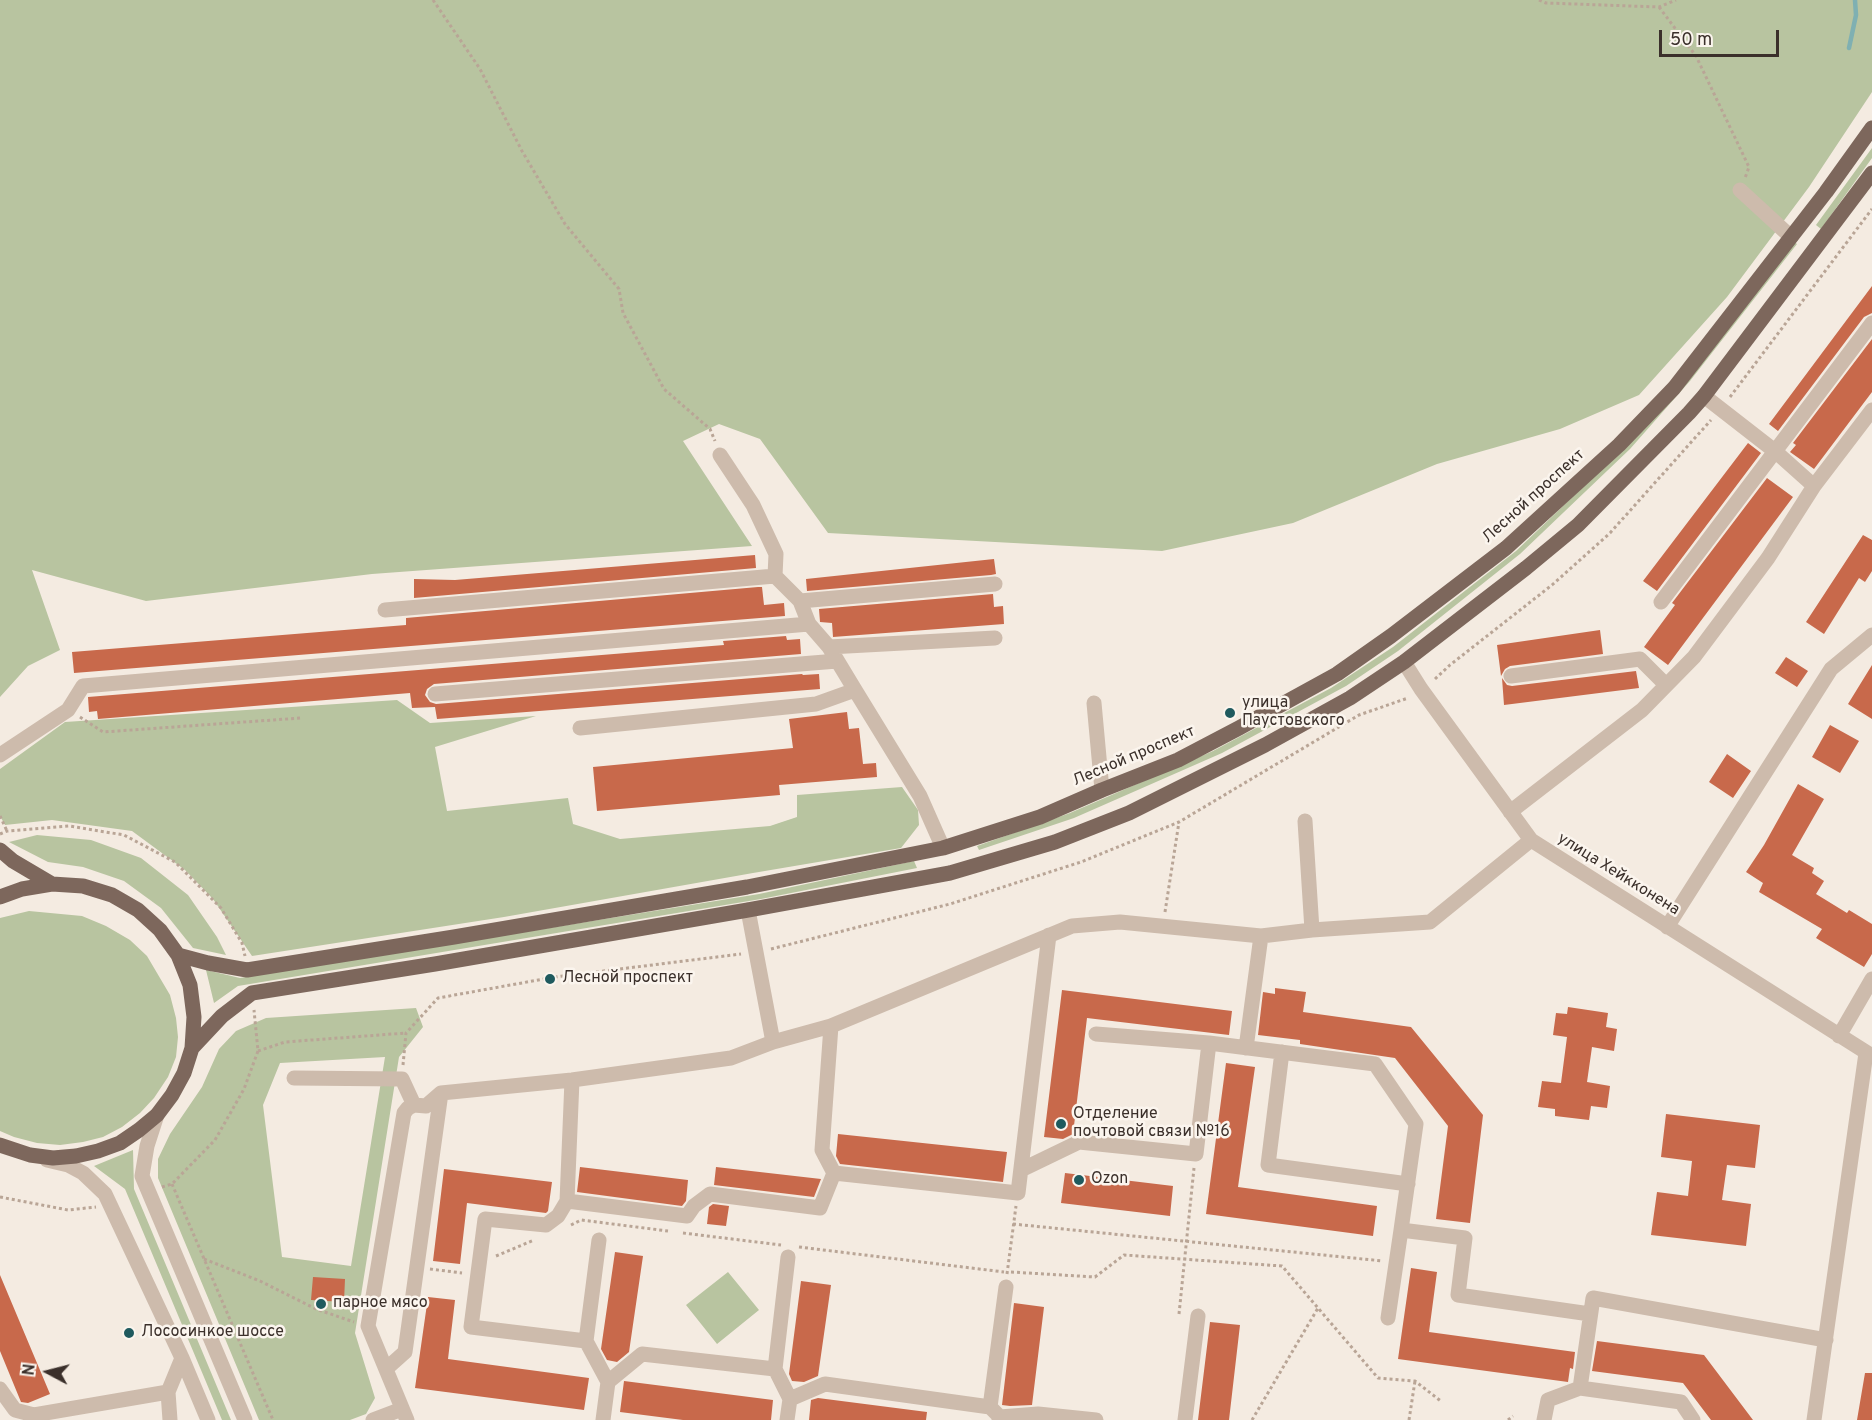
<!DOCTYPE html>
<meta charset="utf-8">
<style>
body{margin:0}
#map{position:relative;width:1872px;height:1420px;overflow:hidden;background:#f4ebe1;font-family:Overpass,sans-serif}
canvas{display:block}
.north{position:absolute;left:18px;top:1342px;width:60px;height:60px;-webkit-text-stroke:4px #fbf5ee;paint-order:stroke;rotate:277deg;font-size:16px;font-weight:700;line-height:24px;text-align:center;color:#3b302b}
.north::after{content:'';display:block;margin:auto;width:21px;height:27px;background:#3b302b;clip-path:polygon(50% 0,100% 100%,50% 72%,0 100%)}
.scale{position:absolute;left:1659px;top:30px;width:120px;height:27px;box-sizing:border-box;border:3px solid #3b302b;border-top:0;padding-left:8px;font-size:18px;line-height:21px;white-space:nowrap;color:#3b302b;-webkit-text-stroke:4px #fbf5ee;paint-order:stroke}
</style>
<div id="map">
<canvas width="1872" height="1420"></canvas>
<div class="north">N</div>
<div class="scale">50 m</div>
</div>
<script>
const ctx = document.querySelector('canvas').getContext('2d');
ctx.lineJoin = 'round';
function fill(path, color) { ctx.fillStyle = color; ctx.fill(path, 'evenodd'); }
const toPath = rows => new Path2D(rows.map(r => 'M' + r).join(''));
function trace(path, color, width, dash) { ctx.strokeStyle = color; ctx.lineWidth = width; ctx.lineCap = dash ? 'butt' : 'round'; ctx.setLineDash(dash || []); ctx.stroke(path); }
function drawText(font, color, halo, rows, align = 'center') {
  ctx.font = font + ' Overpass,sans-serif'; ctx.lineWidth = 5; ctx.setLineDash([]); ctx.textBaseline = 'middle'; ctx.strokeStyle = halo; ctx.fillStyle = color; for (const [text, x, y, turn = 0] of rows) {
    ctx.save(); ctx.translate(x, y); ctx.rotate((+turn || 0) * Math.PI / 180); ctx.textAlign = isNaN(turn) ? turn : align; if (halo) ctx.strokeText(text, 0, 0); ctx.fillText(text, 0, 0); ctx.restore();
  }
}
fill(toPath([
 [0,0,1872,0,1872,92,1809,187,1727,297,1639,395,1560,429,1437,464,1293,523,1162,551,828,533,760,439,719,424,683,441,752,546,372,574,146,601,32,570,60,650,28,666,0,697],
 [1872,148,1872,158,1821,229,1816,225],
 [1793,241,1797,244,1690,381,1630,449,1520,554,1398,651,1346,686,1222,753,1074,818,979,850,977,846,1070,813,1213,751,1331,688,1393,647,1516,551,1627,445],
 [397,700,430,723,536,716,435,747,447,811,568,798,573,824,620,839,770,826,797,817,797,795,902,787,918,810,919,825,901,848,753,873,504,917,252,956,213,899,185,870,132,831,52,820,5,825,0,816,0,769,65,722],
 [37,835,91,840,141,858,188,895,217,937,226,955,193,948,161,908,124,881,83,867,48,862,9,842],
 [914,861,917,868,761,899,238,986,214,1003,206,970,240,978,759,894],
 [29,911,82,916,106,926,130,940,147,956,170,995,176,1018,178,1037,176,1057,168,1077,154,1098,140,1113,122,1127,103,1137,83,1142,60,1145,37,1143,14,1137,0,1131,0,918],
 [416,1008,423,1027,399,1057,355,1333,375,1398,366,1414,350,1420,259,1420,158,1178,158,1159,170,1134,202,1087,219,1049,236,1031,266,1018],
 [385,1057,351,1266,282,1257,263,1105,280,1063],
 [133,1150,134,1189,231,1420,222,1420,125,1189,94,1166],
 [728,1272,759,1310,717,1344,686,1305]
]), '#b8c4a0');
trace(toPath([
 [1849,48,1856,15,1855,0]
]), '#7fb0b2', 4.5);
fill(toPath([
 [1872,286,1872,313,1864,317,1778,431,1769,424],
 [1872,339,1872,392,1814,469,1790,452,1796,445,1793,443],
 [1748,443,1761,453,1657,591,1643,581],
 [1767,478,1793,497,1668,665,1644,647,1675,605,1672,603],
 [1863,535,1872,540,1872,571,1865,582,1859,578,1824,634,1806,622],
 [755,555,756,568,414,598,414,579,455,580],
 [994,559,996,574,991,575,807,591,806,579],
 [758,587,762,587,764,605,784,603,785,616,74,673,72,652,406,625,406,618],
 [993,594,994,607,1003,606,1004,624,833,637,832,623,820,622,819,609],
 [1600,630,1603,654,1510,666,1505,669,1501,676,1497,645],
 [786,636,787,640,800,639,801,654,434,684,427,689,425,695,430,702,436,704,802,674,803,675,819,674,820,689,437,719,435,707,412,708,410,693,98,719,97,711,89,712,88,697,724,645,723,641],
 [1786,657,1808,671,1797,687,1775,673],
 [1872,665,1872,719,1848,704],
 [1636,671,1639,688,1504,705,1502,678,1507,685,1512,686],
 [847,712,849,729,859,728,863,764,876,763,877,777,779,785,780,795,597,811,593,767,793,748,789,719],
 [1830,725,1859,741,1840,773,1812,757],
 [1727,754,1751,771,1733,798,1709,782],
 [1798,784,1824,799,1792,855,1814,868,1812,873,1824,881,1816,894,1847,913,1849,910,1872,924,1872,954,1864,967,1816,938,1822,929,1759,892,1763,883,1746,872,1764,845],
 [1275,988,1306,992,1303,1012,1411,1027,1483,1115,1470,1223,1436,1219,1448,1126,1395,1058,1300,1044,1300,1040,1258,1035,1263,992,1275,994],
 [1062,990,1232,1011,1229,1035,1087,1018,1073,1134,1063,1139,1044,1137],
 [1568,1007,1608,1013,1606,1027,1617,1029,1614,1051,1592,1047,1587,1082,1610,1086,1607,1108,1591,1106,1589,1120,1555,1116,1555,1109,1538,1107,1542,1081,1561,1083,1567,1037,1553,1035,1556,1013,1567,1014],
 [1226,1063,1255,1067,1238,1187,1377,1206,1373,1236,1206,1214],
 [1666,1114,1760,1125,1755,1168,1727,1165,1722,1200,1751,1204,1746,1246,1651,1235,1657,1192,1688,1196,1692,1161,1661,1157],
 [838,1134,1007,1152,1003,1182,840,1164,836,1156],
 [580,1167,688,1180,686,1201,682,1206,577,1192],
 [716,1167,821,1179,814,1197,714,1185],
 [444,1169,552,1182,548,1211,546,1213,467,1203,460,1264,433,1261],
 [1065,1173,1173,1186,1170,1216,1061,1203],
 [713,1204,729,1206,726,1226,707,1224,709,1207],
 [615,1252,643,1256,629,1352,617,1362,607,1360,601,1349],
 [1411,1268,1437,1272,1429,1332,1575,1352,1573,1369,1570,1368,1568,1382,1398,1359],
 [0,1275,50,1394,28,1403,21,1402,0,1351],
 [313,1277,345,1279,344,1302,311,1300],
 [801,1281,831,1285,818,1376,804,1382,792,1381,789,1374],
 [428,1297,455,1300,448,1359,589,1378,584,1410,415,1388],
 [1014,1303,1044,1307,1032,1405,1010,1406,1002,1405],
 [1210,1322,1240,1325,1229,1420,1198,1420],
 [1597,1341,1704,1355,1753,1420,1711,1420,1683,1383,1592,1371],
 [1865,1373,1872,1373,1872,1420,1857,1420],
 [624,1381,773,1400,771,1420,683,1420,620,1412],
 [818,1398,927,1412,926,1420,809,1420,811,1400]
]), '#c8694b');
trace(toPath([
 [433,0,480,69,522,151,565,224,619,289,623,313,664,389,710,429,715,441],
 [1539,0,1546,3,1659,7,1676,0],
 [1659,7,1696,56,1749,167,1745,178],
 [1730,397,1872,209],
 [1435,679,1450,665,1552,585,1610,533,1711,420],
 [80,717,103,732,301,718],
 [0,816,7,831],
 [0,834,7,831,69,826,124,835,175,862,221,908,242,943,245,956],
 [1165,912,1179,822],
 [771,949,950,904,1081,862,1179,822,1359,715,1408,698],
 [258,1051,285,1042,406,1033],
 [403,1065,406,1033,438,998,555,977,741,954],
 [172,1184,273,1420],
 [162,1187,172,1184,215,1140,244,1089,258,1051,254,1010],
 [0,1197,68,1210,96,1207],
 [1013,1224,1383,1261],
 [571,1225,581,1220,668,1231],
 [683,1233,781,1245],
 [799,1247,1004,1272],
 [496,1256,534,1240],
 [204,1259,260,1281,316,1309,354,1322],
 [430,1269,462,1273],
 [1011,1272,1095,1277,1124,1255,1282,1266,1378,1378,1415,1381,1442,1402],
 [1007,1274,1016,1206],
 [1179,1314,1194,1168],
 [1252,1420,1318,1308],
 [1409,1420,1415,1381],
 [1508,1420,1513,1416]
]), '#b9a596', 3, [3, 3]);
trace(toPath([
 [1740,190,1791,237],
 [1704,396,1776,452,1814,486],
 [720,455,753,505,776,554,775,576,800,601,809,624,829,647,855,690,920,796,943,848],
 [800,601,995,584],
 [1661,602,1872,323],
 [385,610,775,576],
 [829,647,995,638],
 [1404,662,1421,689,1531,840,1872,1056],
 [1511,676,1640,659,1666,685],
 [435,694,837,661],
 [1094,703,1102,790],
 [580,728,816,704,855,690],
 [0,755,68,710,83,686,809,624],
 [1510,812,1642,710,1694,657,1768,558,1814,486,1872,410],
 [1305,821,1312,930],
 [748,910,773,1042],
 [1667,927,1831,669,1872,635],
 [831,1026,822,1150,834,1173,1018,1193,1049,935],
 [1096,1034,1209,1043,1375,1064,1416,1124,1401,1230,1465,1238,1458,1295,1590,1314],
 [1839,1036,1872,979],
 [1246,1048,1261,936],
 [1282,1052,1268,1165,1408,1184],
 [294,1078,402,1079,414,1105],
 [157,1115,147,1146,142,1176,245,1420],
 [47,1160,68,1165,83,1173,105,1194,182,1358,208,1420],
 [1021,1170,1079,1142,1196,1154,1209,1043],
 [834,1173,820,1208,710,1194,694,1206,687,1216,567,1201,558,1216,546,1225,485,1219,471,1327,586,1341,608,1382,642,1354,775,1369,790,1399,825,1384,990,1407],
 [567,1201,572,1080],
 [1388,1318,1401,1230],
 [586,1341,599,1240],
 [386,1369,405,1352,441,1093],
 [775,1369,788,1257],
 [0,1389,15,1410,34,1415,168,1392],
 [1000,1417,1038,1414,1096,1420],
 [170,1420,168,1392,182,1358],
 [373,1420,402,1409],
 [407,1420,368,1326,404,1113,408,1108,414,1105,426,1106,441,1093,572,1080,731,1058,773,1042,831,1026,1072,926,1120,922,1261,936,1312,930,1430,922,1531,840],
 [603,1420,608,1382],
 [787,1420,790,1399],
 [999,1420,1000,1417,990,1407,1006,1287],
 [1185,1420,1198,1316],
 [1544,1420,1548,1400,1580,1388],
 [1693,1420,1681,1402,1580,1388,1593,1298,1826,1340],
 [1814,1420,1866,1053]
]), '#cdbbac', 15);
trace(toPath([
 [0,850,13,861,52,884],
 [0,897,22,889,52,884,83,886,112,895,138,910,160,930,178,955,190,985,194,1017,192,1048,184,1073,172,1095,157,1115,139,1130,120,1143,98,1151,76,1156,53,1158,30,1155,0,1145],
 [178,955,208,963,247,970,454,937,747,887,943,848,1040,817,1102,790,1178,760,1239,728,1337,674,1391,636,1506,548,1619,445,1674,388,1826,192,1872,128],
 [192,1048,222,1016,252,993,435,964,748,910,950,873,1055,842,1129,813,1265,745,1350,698,1404,662,1526,568,1578,525,1689,413,1704,396,1872,173]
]), '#7d675c', 15);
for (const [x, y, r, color] of [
 [1230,713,6,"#1f5a5e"],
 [550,979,6,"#1f5a5e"],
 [1061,1124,6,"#1f5a5e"],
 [1079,1180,6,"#1f5a5e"],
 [321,1304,6,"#1f5a5e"],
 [129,1333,6,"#1f5a5e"]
]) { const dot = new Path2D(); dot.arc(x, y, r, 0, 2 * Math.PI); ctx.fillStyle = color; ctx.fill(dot); trace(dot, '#fbf5ee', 2); }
drawText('16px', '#3b302b', '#fbf5ee', [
 ["Лесной проспект",1534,497,-42],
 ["Лесной проспект",1134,757,-23],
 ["улица Хейкконена",1618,875,32]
]);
drawText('16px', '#3b302b', '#fbf5ee', [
 ["улица",1242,704],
 ["Паустовского",1242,722],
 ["Лесной проспект",562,979],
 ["Отделение",1073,1115],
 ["почтовой связи №16",1073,1133],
 ["Ozon",1091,1180],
 ["парное мясо",333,1304],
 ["Лососинкое шоссе",141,1333]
], 'left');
</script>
